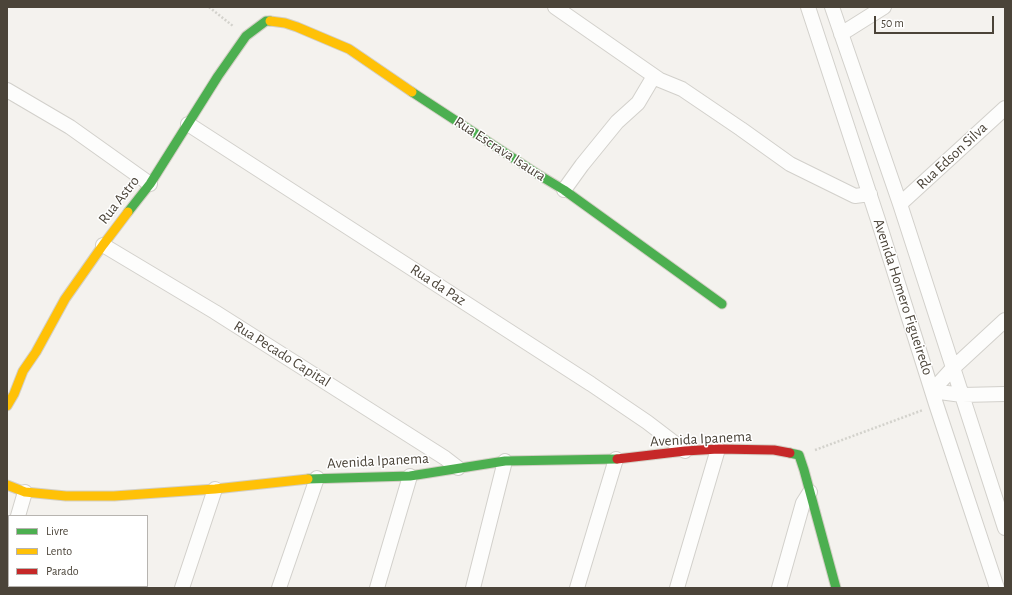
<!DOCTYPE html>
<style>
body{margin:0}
#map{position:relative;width:1012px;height:595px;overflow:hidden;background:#f4f2ee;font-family:"Alegreya Sans",sans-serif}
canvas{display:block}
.frame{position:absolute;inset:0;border:8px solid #4b4439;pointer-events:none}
.legend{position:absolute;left:8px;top:515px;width:140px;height:72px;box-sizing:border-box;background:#fff;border:1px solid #b7b4b0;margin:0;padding:5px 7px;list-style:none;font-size:12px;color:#4b4439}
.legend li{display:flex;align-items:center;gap:8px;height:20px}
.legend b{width:20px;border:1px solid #b7b4b0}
.scale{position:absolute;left:874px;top:16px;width:120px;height:18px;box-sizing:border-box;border:2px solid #4b4439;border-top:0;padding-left:5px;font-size:12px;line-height:14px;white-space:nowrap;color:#4b4439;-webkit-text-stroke:3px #fff;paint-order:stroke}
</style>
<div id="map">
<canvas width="1012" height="595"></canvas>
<div class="frame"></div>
<ul class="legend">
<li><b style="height:5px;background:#4caf50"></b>Livre</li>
<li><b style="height:5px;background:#ffc107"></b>Lento</li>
<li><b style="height:5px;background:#c62828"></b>Parado</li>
</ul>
<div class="scale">50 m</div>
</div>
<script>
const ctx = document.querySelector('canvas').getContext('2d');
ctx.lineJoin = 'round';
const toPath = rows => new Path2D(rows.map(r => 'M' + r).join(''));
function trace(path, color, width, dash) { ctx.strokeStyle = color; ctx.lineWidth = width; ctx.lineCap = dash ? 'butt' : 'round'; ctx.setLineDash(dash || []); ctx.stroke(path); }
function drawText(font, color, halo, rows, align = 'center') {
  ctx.font = font + ' "Alegreya Sans",sans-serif'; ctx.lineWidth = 3; ctx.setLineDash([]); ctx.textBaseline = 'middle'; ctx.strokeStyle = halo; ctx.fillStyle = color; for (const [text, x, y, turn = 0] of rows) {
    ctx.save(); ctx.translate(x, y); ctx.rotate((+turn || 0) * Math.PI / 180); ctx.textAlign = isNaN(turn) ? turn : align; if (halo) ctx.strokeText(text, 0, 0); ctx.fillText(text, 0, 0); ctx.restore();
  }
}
const street = toPath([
 [555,7,660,80,682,89,741,129,790,164,855,196,870,194],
 [808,7,878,220,936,404,997,588],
 [832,7,900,204,1005,528],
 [841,34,884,7],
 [7,90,70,127,150,184],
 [188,124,591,384,647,422,685,451],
 [564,190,582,165,617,122,638,103,654,76],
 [900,204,1005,108],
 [103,245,215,312,445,458,458,468],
 [932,391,953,368,1005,320],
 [932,391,962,395,1005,394],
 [18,516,25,492],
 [7,551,9,544],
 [182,588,215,489],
 [279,588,317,478],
 [377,588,410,476],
 [473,588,505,461],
 [577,588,616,459],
 [677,588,718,449],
 [779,588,803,503,810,492]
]);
const fast = toPath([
 [412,92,539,175,564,190,722,304],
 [128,212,150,184,218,76,246,36,266,21,270,21],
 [790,453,799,455,804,470,836,588],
 [308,479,410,476,505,461,617,459]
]);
const slow = toPath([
 [270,21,285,23,297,27,349,49,412,92],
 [7,406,14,394,23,371,36,352,65,299,103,245,128,212],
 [7,485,25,492,66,496,114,496,215,489,308,479]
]);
const jam = toPath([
 [617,459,685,451,718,449,774,450,790,453]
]);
trace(street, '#d2d0cb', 16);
trace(fast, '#d3cfc5', 11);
trace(slow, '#d3cfc5', 11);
trace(jam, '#d3cfc5', 11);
trace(toPath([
 [209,7,233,26],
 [815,450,923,410]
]), '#d3d2cc', 2.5, [2, 2]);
trace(street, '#fdfdfc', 14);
trace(fast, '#4caf50', 9);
trace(slow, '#ffc107', 9);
trace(jam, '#c62828', 9);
drawText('15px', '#4b4439', '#fff', [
 ["Rua Escrava Isaura",500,149,33],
 ["Rua Edson Silva",952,156,-43],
 ["Rua Astro",119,200,-52],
 ["Rua da Paz",438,285,33],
 ["Avenida Homero Figueiredo",903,297,72],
 ["Rua Pecado Capital",282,354,32],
 ["Avenida Ipanema",701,439,-3],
 ["Avenida Ipanema",378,461,-3]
]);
</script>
